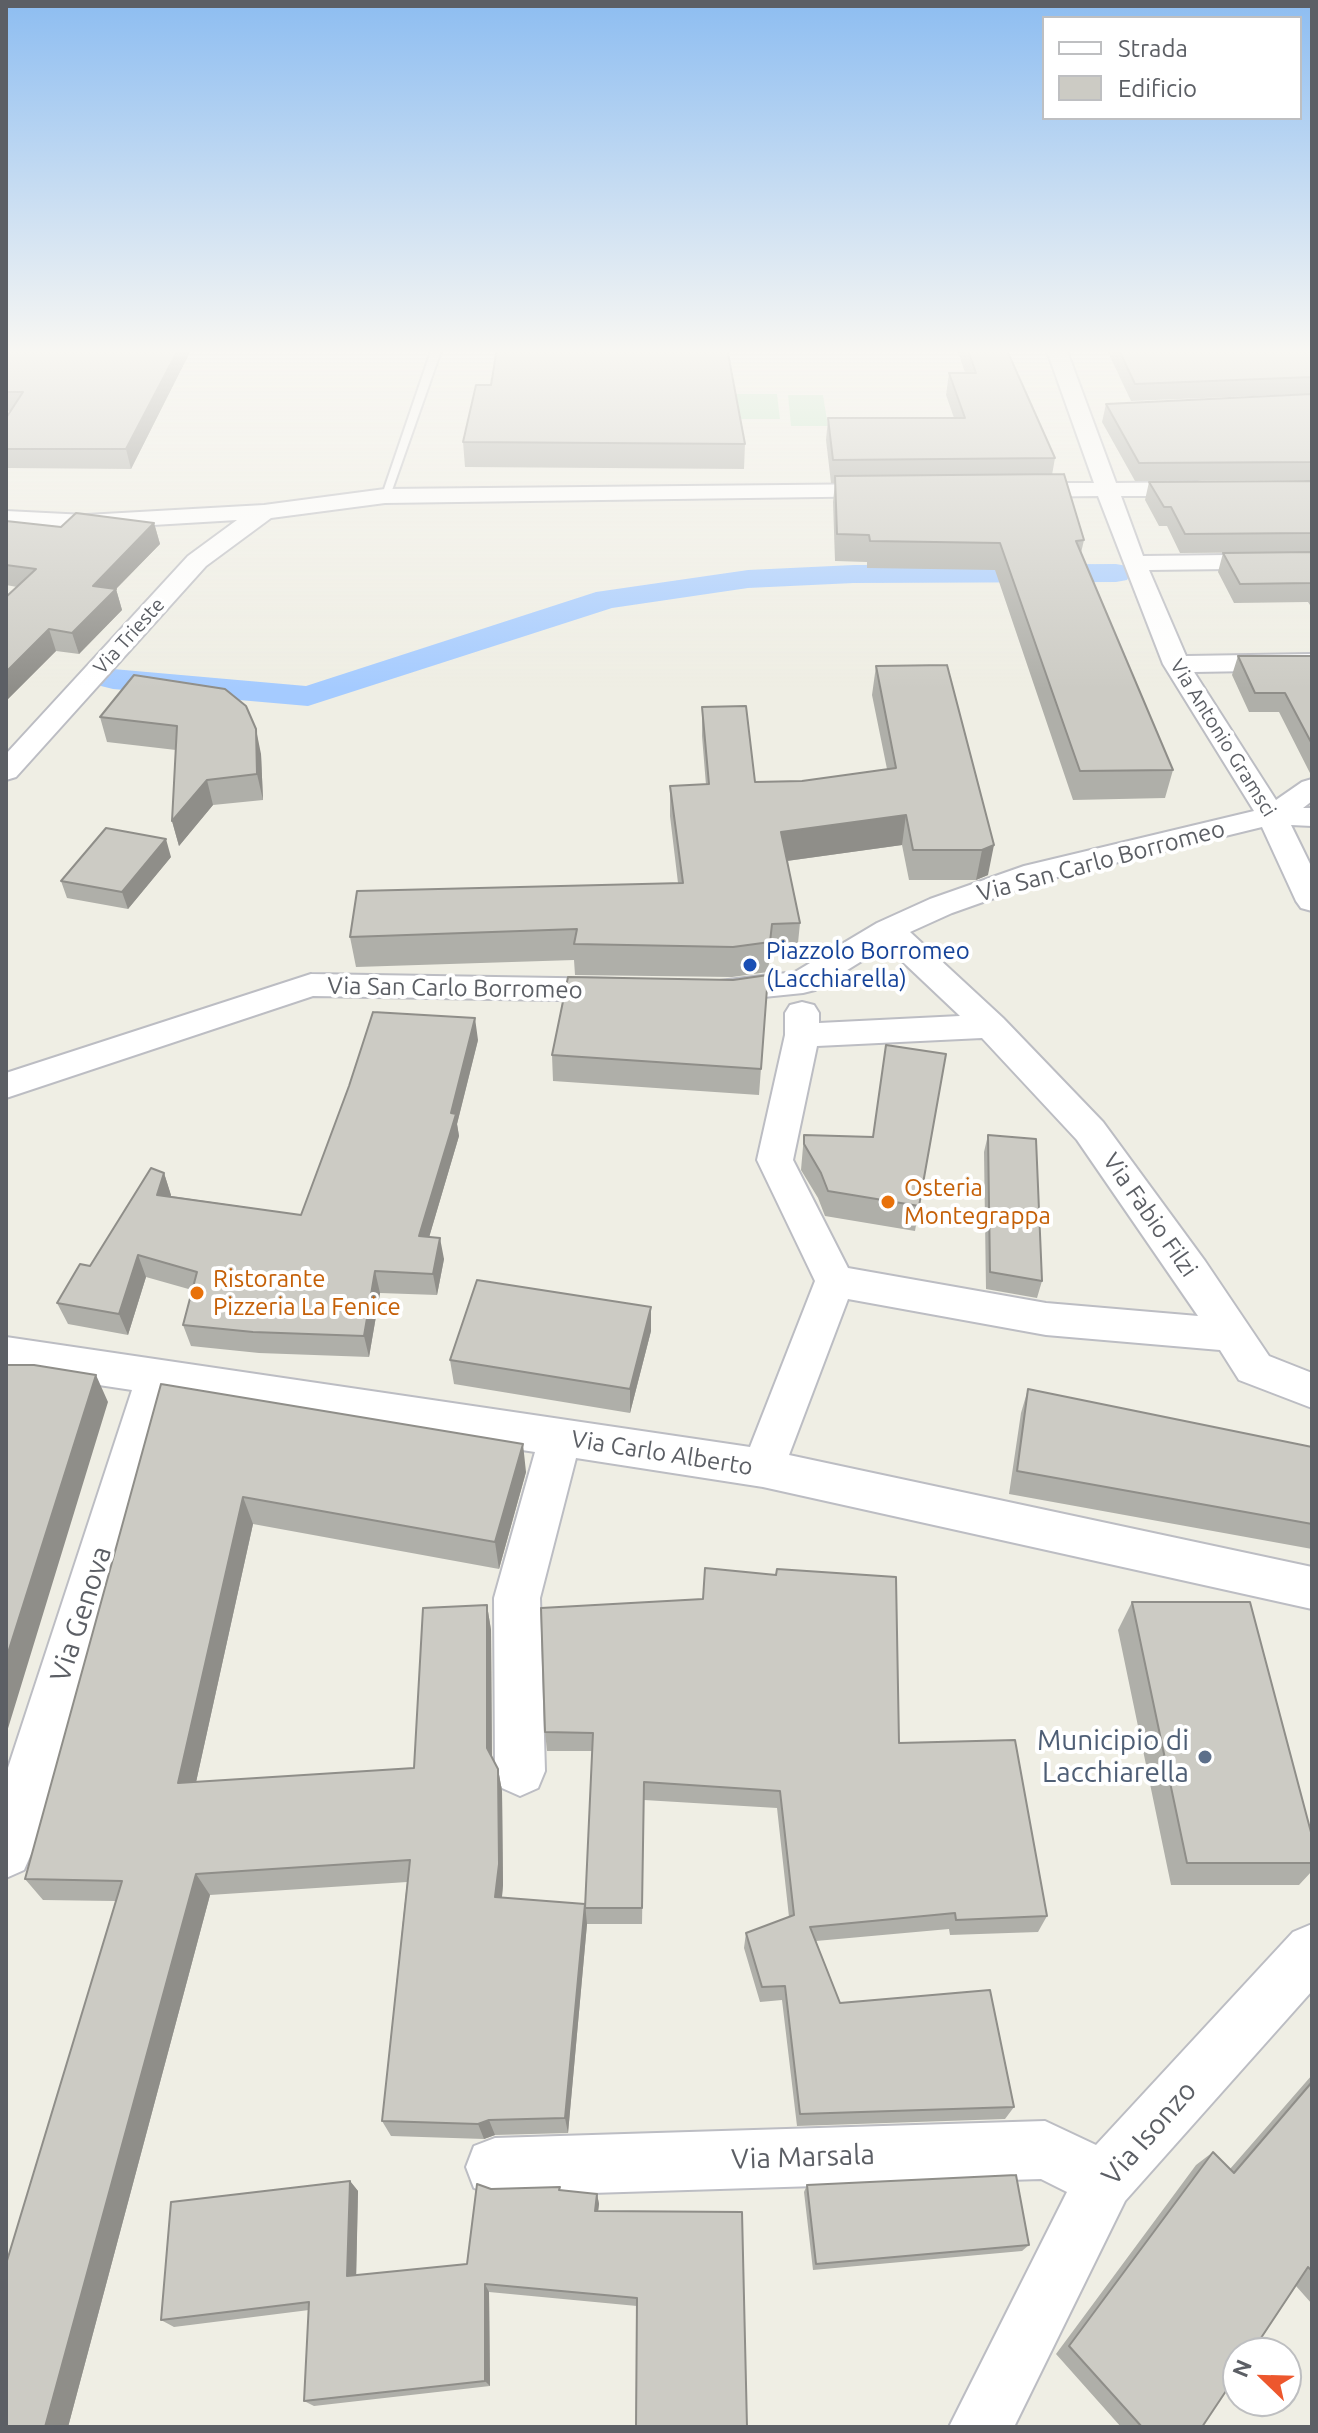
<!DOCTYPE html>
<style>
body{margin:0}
#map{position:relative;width:1318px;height:2433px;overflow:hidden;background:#efeee4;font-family:Ubuntu,sans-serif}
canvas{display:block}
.frame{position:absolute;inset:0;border:8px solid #5c5f65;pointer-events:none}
.legend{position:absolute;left:1042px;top:16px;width:260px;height:104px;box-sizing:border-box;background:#fff;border:2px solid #bebfc1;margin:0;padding:10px 14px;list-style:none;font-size:24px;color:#5c5f65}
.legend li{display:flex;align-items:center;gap:16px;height:40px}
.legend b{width:40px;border:2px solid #bebfc1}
.north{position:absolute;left:1222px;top:2337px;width:80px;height:80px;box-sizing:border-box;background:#fff;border:2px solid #bebfc1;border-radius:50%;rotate:293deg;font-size:22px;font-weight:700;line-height:32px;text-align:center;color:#5c5f65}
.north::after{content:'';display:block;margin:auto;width:28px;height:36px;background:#ed572d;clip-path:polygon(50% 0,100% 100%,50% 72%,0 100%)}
</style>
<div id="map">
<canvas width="1318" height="2433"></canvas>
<div class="frame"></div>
<ul class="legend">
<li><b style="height:10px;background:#fff"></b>Strada</li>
<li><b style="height:22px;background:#cccbc4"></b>Edificio</li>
</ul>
<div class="north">N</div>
</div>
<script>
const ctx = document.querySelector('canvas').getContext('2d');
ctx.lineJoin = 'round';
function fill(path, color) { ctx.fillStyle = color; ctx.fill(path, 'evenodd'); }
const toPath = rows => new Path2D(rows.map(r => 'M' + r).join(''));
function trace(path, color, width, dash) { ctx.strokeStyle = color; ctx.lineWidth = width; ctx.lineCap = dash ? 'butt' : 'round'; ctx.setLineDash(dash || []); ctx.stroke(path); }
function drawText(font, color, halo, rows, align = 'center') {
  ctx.font = font + ' Ubuntu,sans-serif'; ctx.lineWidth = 8; ctx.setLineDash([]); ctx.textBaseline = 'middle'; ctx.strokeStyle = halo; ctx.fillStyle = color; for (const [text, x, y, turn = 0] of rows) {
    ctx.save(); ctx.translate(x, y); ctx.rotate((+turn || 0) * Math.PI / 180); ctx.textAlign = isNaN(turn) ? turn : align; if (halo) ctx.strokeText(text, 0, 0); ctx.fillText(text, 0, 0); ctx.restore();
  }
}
fill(toPath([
 [683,394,777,394,780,419,683,419],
 [788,395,823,395,828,426,791,426]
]), '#c0e7c6');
fill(toPath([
 [1116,564,1127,566,1131,573,1127,580,1116,582,854,583,748,588,612,608,308,706,113,689,101,686,96,679,101,672,113,669,306,686,596,592,748,570,854,565,1116,564]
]), '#a5cbff');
const service = toPath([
 [432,348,442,348,390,496,381,498,432,348]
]);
const minor = toPath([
 [1046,348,1066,348,1116,483,1197,482,1205,484,1208,489,1205,494,1197,496,1121,496,1143,556,1312,554,1312,568,1149,570,1186,656,1312,654,1312,670,1194,672,1276,800,1302,782,1312,779,1312,801,1303,808,1312,808,1312,826,1291,825,1312,868,1312,911,1301,908,1296,901,1262,827,1045,880,952,913,910,932,1003,1018,1103,1122,1205,1261,1269,1356,1312,1373,1312,1408,1239,1380,1220,1350,1046,1335,848,1299,789,1455,1312,1567,1312,1609,763,1487,576,1458,540,1598,545,1771,538,1788,520,1796,502,1788,495,1771,494,1598,535,1452,172,1396,32,1852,24,1870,6,1878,6,1774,132,1390,6,1371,6,1337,750,1447,815,1281,757,1160,785,1035,785,1013,790,1005,802,1002,814,1005,819,1013,819,1023,960,1016,886,946,815,990,803,993,715,1002,703,999,698,991,703,983,795,972,877,923,930,899,1024,866,1254,811,1163,664,1098,496,1019,497,1011,495,1008,490,1011,485,1019,483,1094,483,1046,348],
 [982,1038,1077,1140,1198,1316,1046,1303,848,1268,793,1160,817,1046,982,1038],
 [885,484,893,486,896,491,893,496,385,503,271,518,206,566,16,777,6,780,6,754,188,556,237,520,86,529,6,525,6,511,86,515,264,505,385,489,885,484],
 [311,974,618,979,630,982,635,990,630,998,618,1001,313,996,6,1098,6,1073,311,974],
 [1312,1924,1312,1991,1125,2201,1014,2427,949,2427,1067,2192,1041,2179,495,2196,474,2188,466,2167,474,2146,495,2138,1045,2121,1096,2145,1293,1932,1312,1924]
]);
trace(service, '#bcbdc3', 4);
trace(minor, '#bcbdc3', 4);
fill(service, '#fff');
fill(minor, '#fff');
fill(toPath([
 [6,348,192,348,131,469,6,468,6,418,10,411,6,412],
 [957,348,1006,348,1055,458,1052,475,1084,540,1081,553,1173,770,1165,798,1073,800,995,570,867,568,867,562,835,561,833,502,835,483,831,483,826,440,828,418,954,418,946,395,949,373,965,373],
 [1106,348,1196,348,1197,349,1312,348,1312,480,1135,481,1102,422,1106,404,1302,394,1131,401],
 [463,442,745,444,744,469,465,467],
 [1312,481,1312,552,1180,553,1167,526,1159,526,1145,500,1149,482],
 [6,521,61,527,154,523,160,544,116,589,122,610,79,654,56,651,6,701,6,597,17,587,6,585],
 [1312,552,1312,608,1308,602,1234,603,1218,572,1223,553],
 [1238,656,1312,656,1312,777,1279,712,1249,712,1232,675],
 [947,665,988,875,976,880,909,880,902,845,787,861,800,923,797,953,770,954,768,972,732,977,575,975,574,960,356,967,350,937,678,883,670,816,670,786,706,785,702,736,702,707,755,782,802,781,887,769,872,695,876,666],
 [134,675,261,754,263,800,213,805,179,846,172,821,176,750,107,742,100,717],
 [171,857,128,909,67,898,61,881],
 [768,975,759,1095,553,1081,552,1055,733,980],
 [478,1040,457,1124,459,1136,429,1237,444,1259,437,1295,380,1293,369,1357,259,1353,191,1346,183,1325,192,1290,146,1277,128,1335,68,1324,57,1303,90,1266,164,1173,171,1196,301,1215],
 [946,1054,915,1231,825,1216,818,1198,801,1170,804,1135,872,1137],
 [988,1135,1042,1281,1037,1298,986,1289,984,1152],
 [651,1331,630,1413,454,1384,450,1360],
 [161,1384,526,1472,499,1569,253,1524,196,1782,414,1768,487,1605,491,1630,492,1757,498,1769,502,1791,503,1885,502,1897,585,1908,592,1751,547,1751,545,1732,541,1608,899,1743,1047,1916,1038,1932,950,1935,949,1929,816,1941,840,2003,1014,2107,1005,2119,797,2126,782,2000,760,2002,744,1948,746,1933,789,1917,777,1808,644,1800,642,1924,587,1924,568,2133,495,2135,484,2139,391,2136,382,2121,407,1882,210,1895,68,2427,6,2427,116,1901,43,1900,25,1879],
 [1028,1389,1312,1447,1312,1549,1009,1494,1021,1413],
 [1132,1602,1312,1836,1312,1871,1299,1885,1171,1885,1118,1630],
 [1312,2075,1312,2304,1296,2286,1202,2427,1121,2427,1056,2354,1196,2165,1213,2152,1230,2169],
 [350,2181,358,2191,356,2275,467,2264,491,2189,560,2190,597,2194,599,2204,598,2211,742,2212,637,2306,489,2292,490,2386,314,2406,304,2401,309,2310,174,2327,161,2320],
 [807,2185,1029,2245,1022,2251,813,2270,804,2192]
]), '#afafa9');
fill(toPath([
 [179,348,192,348,131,469,126,449],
 [154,523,160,544,116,589,122,610,79,654,72,633,93,586],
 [49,629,56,651,6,701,6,672],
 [256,729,261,754,263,800,257,774],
 [207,780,213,805,179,846,172,821],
 [906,815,902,845,779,862,781,832],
 [166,839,171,857,128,909,122,892],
 [994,845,988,875,976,880,982,850],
 [475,1018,478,1040,457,1124,459,1136,423,1258,419,1236],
 [164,1173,171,1195,165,1216,157,1195],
 [440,1238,444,1259,437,1295,433,1274],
 [138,1255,146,1277,128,1335,119,1314],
 [375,1271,380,1293,369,1357,364,1336],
 [651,1307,651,1331,630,1413,630,1389],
 [96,1375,108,1402,6,1735,6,1659],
 [523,1444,526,1472,499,1569,495,1542],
 [243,1497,253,1524,191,1805,178,1783],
 [487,1605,491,1630,492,1771,487,1748],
 [498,1769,502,1791,503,1885,500,1917,495,1897],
 [196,1874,210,1895,68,2427,45,2427],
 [585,1904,587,1924,568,2133,565,2118],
 [489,2120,495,2135,484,2139,478,2124],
 [350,2181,358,2191,356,2284,347,2276],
 [597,2194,599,2204,597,2220,595,2211],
 [485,2284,489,2292,490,2386,485,2381]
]), '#8f8e89');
const building = toPath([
 [6,348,179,348,126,449,6,449,6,418,23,392,6,392,6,348],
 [497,348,727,348,745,444,463,442,476,385,491,385,497,348],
 [967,348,1006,348,1055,458,833,460,828,418,965,418,949,373,976,373,967,348],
 [1118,348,1196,348,1197,349,1219,348,1312,348,1312,377,1135,384,1118,348],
 [1312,394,1312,462,1139,463,1106,404,1312,394],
 [1064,474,1084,540,1076,541,1173,770,1080,771,1000,543,870,541,869,535,837,534,835,476,1064,474],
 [1312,481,1312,533,1185,534,1171,507,1164,507,1149,482,1312,481],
 [76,513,154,523,93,586,116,589,72,633,49,629,6,672,6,597,36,569,6,565,6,521,61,527,76,513],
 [1312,552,1312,583,1240,584,1223,553,1312,552],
 [1238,656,1312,656,1312,744,1285,693,1255,693,1238,656],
 [947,665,994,845,982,850,913,850,906,815,781,832,800,923,772,924,770,942,733,947,574,944,577,929,350,937,357,891,683,883,670,786,709,784,702,707,746,706,755,782,802,781,896,768,876,666,947,665],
 [134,675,225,689,246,706,256,729,257,774,207,780,172,821,177,726,100,717,134,675],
 [106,828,166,839,122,892,61,881,106,828],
 [768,975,761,1069,552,1055,568,977,733,980,768,975],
 [373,1012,475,1018,451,1113,456,1114,419,1236,440,1238,433,1274,375,1271,364,1336,253,1332,183,1325,197,1272,138,1255,119,1314,57,1303,80,1264,90,1266,151,1168,164,1173,157,1195,301,1215,349,1086,373,1012],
 [886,1045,946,1054,919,1206,828,1191,821,1173,804,1144,804,1135,873,1137,886,1045],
 [988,1135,1036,1139,1042,1281,990,1272,988,1135],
 [477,1280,651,1307,630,1389,450,1360,477,1280],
 [6,1365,34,1365,96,1375,6,1659,6,1365],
 [161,1384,523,1444,495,1542,243,1497,178,1783,414,1768,423,1608,487,1605,487,1748,498,1769,499,1864,495,1897,585,1904,565,2118,489,2120,478,2124,382,2121,410,1860,196,1874,45,2427,6,2427,6,2264,122,1881,25,1879,161,1384],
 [1028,1389,1312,1447,1312,1524,1017,1471,1028,1389],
 [705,1568,776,1575,777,1569,896,1577,899,1743,1015,1740,1047,1916,956,1920,955,1913,810,1927,840,2003,990,1990,1014,2107,800,2114,785,1986,762,1987,746,1933,794,1915,780,1791,644,1782,642,1908,585,1908,593,1733,545,1732,541,1608,703,1599,705,1568],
 [1132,1602,1250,1602,1312,1836,1312,1863,1187,1863,1132,1602],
 [1312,2082,1312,2271,1308,2267,1251,2353,1238,2353,1238,2373,1202,2427,1142,2427,1069,2346,1213,2152,1234,2173,1312,2082],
 [1016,2175,1029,2245,816,2264,807,2185,1016,2175],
 [350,2181,347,2276,467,2264,477,2184,491,2189,560,2187,559,2190,597,2194,595,2211,742,2212,747,2427,636,2427,637,2298,485,2284,485,2381,304,2401,309,2302,161,2320,171,2202,350,2181]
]);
fill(building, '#cccbc4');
trace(building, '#8f8e89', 2);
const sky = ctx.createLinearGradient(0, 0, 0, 689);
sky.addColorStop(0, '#8dbdf1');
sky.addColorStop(0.51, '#f8f7f3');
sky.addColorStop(1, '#f8f7f300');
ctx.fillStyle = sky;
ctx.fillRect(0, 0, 1318, 689);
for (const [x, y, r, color] of [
 [750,965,8,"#1a4fb4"],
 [888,1202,8,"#e8710a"],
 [197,1293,8,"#e8710a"],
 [1205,1757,8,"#5c6f8a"]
]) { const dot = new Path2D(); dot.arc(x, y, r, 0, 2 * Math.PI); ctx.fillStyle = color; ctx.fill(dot); trace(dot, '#fff', 3); }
drawText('20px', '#5c5f65', '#fff', [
 ["Via Trieste",129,636,-48],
 ["Via Antonio Gramsci",1223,738,58]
]);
drawText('24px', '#5c5f65', '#fff', [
 ["Via San Carlo Borromeo",1101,861,-15],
 ["Via San Carlo Borromeo",455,988,1],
 ["Via Fabio Filzi",1150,1215,55],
 ["Via Carlo Alberto",662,1453,9]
]);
drawText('24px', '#164399', '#fff', [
 ["Piazzolo Borromeo",766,951],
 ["(Lacchiarella)",766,979]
], 'left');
drawText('24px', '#c56008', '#fff', [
 ["Osteria",904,1188],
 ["Montegrappa",904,1216],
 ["Ristorante",213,1279],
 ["Pizzeria La Fenice",213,1307]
], 'left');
drawText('28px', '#5c5f65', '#fff', [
 ["Via Genova",81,1614,-72],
 ["Via Isonzo",1149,2133,-49],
 ["Via Marsala",803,2157,-2]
]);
drawText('28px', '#4e5e75', '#fff', [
 ["Municipio di",1189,1741],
 ["Lacchiarella",1189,1773]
], 'right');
</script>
